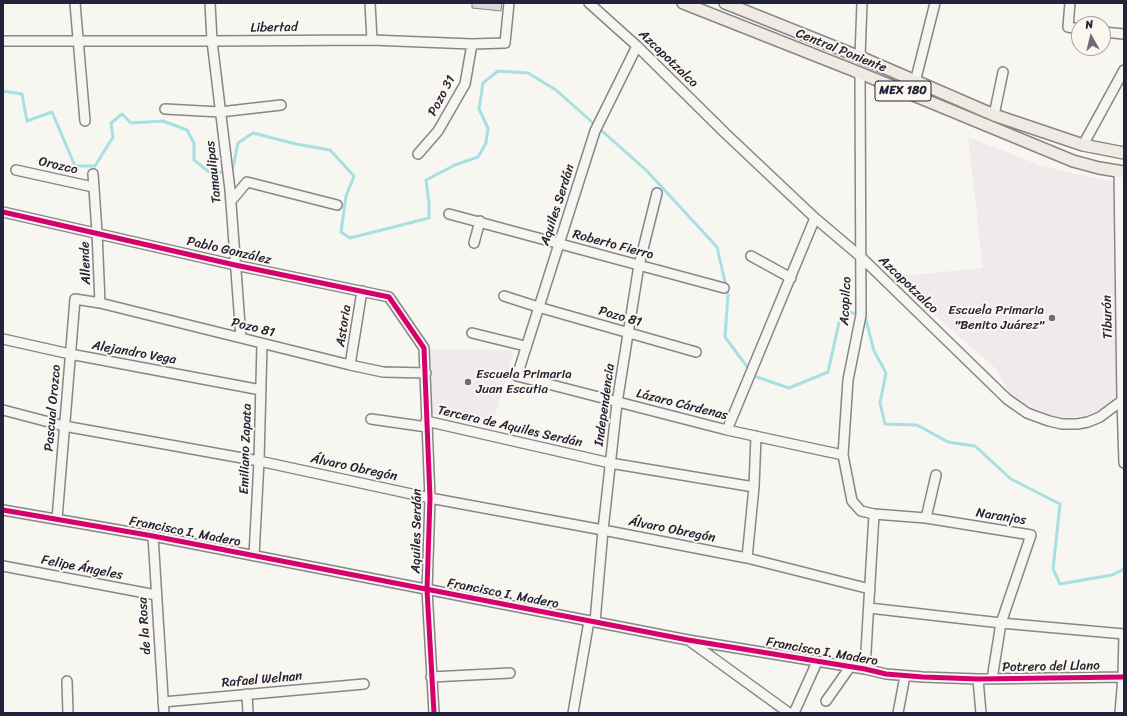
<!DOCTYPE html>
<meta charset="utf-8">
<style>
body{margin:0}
#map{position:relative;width:1127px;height:716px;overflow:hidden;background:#f8f6f0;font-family:Sriracha,sans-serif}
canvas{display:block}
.frame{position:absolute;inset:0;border:4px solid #22223b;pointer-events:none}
.north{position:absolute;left:1071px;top:16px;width:40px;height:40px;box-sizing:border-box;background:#fbf7ec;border:1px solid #a4a2a5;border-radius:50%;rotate:352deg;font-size:11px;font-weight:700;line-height:16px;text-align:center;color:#22223b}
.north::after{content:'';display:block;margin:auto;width:14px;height:18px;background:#6d6c7a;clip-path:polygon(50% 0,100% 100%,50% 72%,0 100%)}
</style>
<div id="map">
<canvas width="1127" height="716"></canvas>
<div class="frame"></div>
<div class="north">N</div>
</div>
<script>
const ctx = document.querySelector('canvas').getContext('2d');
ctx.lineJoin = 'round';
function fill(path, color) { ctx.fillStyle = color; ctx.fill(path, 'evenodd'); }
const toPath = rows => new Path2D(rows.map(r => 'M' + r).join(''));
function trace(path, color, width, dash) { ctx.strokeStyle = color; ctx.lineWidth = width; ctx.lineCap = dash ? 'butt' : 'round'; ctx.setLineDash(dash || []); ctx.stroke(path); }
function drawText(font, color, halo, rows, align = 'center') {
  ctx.font = font + ' Sriracha,sans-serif'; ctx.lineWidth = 4; ctx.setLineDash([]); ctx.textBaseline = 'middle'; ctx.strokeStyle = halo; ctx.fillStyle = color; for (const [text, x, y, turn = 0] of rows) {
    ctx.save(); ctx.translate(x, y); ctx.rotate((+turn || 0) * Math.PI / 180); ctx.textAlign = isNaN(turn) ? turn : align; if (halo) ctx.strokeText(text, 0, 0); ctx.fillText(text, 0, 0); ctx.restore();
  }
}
fill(toPath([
 [968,137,1042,166,1113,182,1117,399,1106,408,1090,414,1074,417,1059,418,1013,399,995,368,891,277,983,268],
 [431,349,514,350,491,428,432,414]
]), '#f0eaec');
trace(toPath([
 [3,91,22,94,27,121,52,112,75,166,95,166,113,137,111,123,122,114,131,123,163,121,187,130,194,143,194,160,213,175,233,168,238,143,253,133,296,144,330,150,354,176,346,196,341,232,350,238,429,218,429,203,426,180,455,165,478,157,486,143,488,128,479,109,483,83,498,71,528,73,556,90,647,171,717,247,728,295,725,337,754,376,789,388,828,372,840,318,849,312,865,316,874,351,886,373,880,403,885,424,917,425,948,442,975,446,1011,479,1060,504,1053,569,1060,584,1112,575,1124,569]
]), '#a7e0e3', 3);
const building = toPath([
 [472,3,502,3,501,11,472,8,472,3]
]);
fill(building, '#dbd7dd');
trace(building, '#878688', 1);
const minor = toPath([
 [75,3,85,121],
 [210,3,212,41,230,190,241,338],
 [370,3,372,40],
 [589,3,637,46,725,133,815,218,861,257,1007,399,1027,413,1049,421,1062,424,1077,424,1088,422,1100,417,1124,399],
 [1070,3,1068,27,1079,29],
 [1103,32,1124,34],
 [3,41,212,41,372,40,472,44,505,43,509,3],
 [637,46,595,131,517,376,727,430,843,455],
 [860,57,862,3],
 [860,73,861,315,848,380,843,455,852,501,861,511,874,514,926,518,1031,535,1001,623,992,679],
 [912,94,935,3],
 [165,109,220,112,281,105],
 [994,115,1003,72],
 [1083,145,1124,70],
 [418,154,438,131,465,84,472,44],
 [16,170,93,187],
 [1119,171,1122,401,1124,463],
 [93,174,97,232,100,303],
 [231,201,247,182,337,205],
 [3,212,235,265,389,297,424,348,430,498,427,590,434,713],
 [449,214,724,288],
 [474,243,480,221],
 [751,256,791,278],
 [504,296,538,307,696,352],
 [472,333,525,346],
 [3,339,70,354,261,390],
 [350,365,362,291],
 [3,410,64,426,259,461,430,498,603,530,747,558,870,589],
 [371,419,427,427],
 [426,421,610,463,754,487],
 [727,430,815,218],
 [3,510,153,536,688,640,865,669,886,674,923,677,978,679,1124,677],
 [926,518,936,475],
 [57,519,75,299,100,303,350,365,383,372,426,373],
 [153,536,164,713],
 [254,556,259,461,262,344],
 [747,558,754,487,756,436],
 [3,566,156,595],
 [869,608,1001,623,1124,634],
 [595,622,603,530,617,403,639,265,657,193],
 [691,642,789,713],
 [865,669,874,514],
 [431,677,510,673],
 [978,679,981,713],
 [67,681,68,713],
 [247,694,248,713],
 [826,701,850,667],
 [163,702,364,684],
 [573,713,589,621],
 [794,713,817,662],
 [898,713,905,676],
 [1120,713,1123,676,1124,634]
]);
const major = toPath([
 [683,3,860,73,1073,161,1099,168,1124,172],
 [725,3,860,57,994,115,1083,145,1124,153]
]);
trace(minor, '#878688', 12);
trace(major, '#878688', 14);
trace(minor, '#f6f5f1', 9);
trace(major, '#efeae2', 11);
trace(toPath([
 [3,212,235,265,389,297,424,348,430,498,427,590,434,713],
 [3,510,153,536,688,640,865,669,886,674,923,677,978,679,1124,677]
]), '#d6006c', 5);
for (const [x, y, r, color] of [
 [1052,318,4,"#6d6c7a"],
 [468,382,4,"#6d6c7a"]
]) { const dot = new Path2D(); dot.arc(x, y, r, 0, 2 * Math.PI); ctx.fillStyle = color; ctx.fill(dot); trace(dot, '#fbf7ec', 1.5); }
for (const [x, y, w] of [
 [903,91,56]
]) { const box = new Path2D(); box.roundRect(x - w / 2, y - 10, w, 20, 3); ctx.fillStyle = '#fbf7ec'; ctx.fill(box); trace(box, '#22223b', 1); }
drawText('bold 12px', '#22223b', null, [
 ["MEX 180",903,91]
]);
drawText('13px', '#22223b', '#fbf7ec', [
 ["Libertad",274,28,-1],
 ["Central Poniente",841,51,22],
 ["Azcapotzalco",668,59,44],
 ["Pozo 31",442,96,-62],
 ["Orozco",58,166,13],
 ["Tamaulipas",214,172,-96],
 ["Aquiles Serdán",558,205,-72],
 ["Roberto Fierro",613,245,15],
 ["Pablo González",229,251,13],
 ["Allende",86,263,-92],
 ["Azcapotzalco",908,285,44],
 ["Acopilco",846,301,-87],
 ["Pozo 81",620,317,16],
 ["Tiburón",1108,317,-91],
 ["Astoria",344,326,-81],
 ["Pozo 81",253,328,14],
 ["Alejandro Vega",134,353,10],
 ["Independencia",605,405,-82],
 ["Lázaro Cárdenas",682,405,14],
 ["Pascual Orozco",53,408,-85],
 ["Tercera de Aquiles Serdán",510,427,13],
 ["Emiliano Zapata",246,449,-88],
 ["Álvaro Obregón",354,468,12],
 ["Naranjos",1001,517,9],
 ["Álvaro Obregón",672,530,11],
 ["Aquiles Serdán",417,531,-89],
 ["Francisco I. Madero",185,532,11],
 ["Felipe Ángeles",82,568,11],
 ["Francisco I. Madero",503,594,11],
 ["de la Rosa",145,626,-94],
 ["Francisco I. Madero",822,652,10],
 ["Potrero del Llano",1051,667,-1],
 ["Rafael Welnan",262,680,-5]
]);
drawText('13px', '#22223b', '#fbf7ec', [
 ["Escuela Primaria",1044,311],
 ["\"Benito Juárez\"",1044,326],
 ["Escuela Primaria",476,375,"left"],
 ["Juan Escutia",476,390,"left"]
], 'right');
</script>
